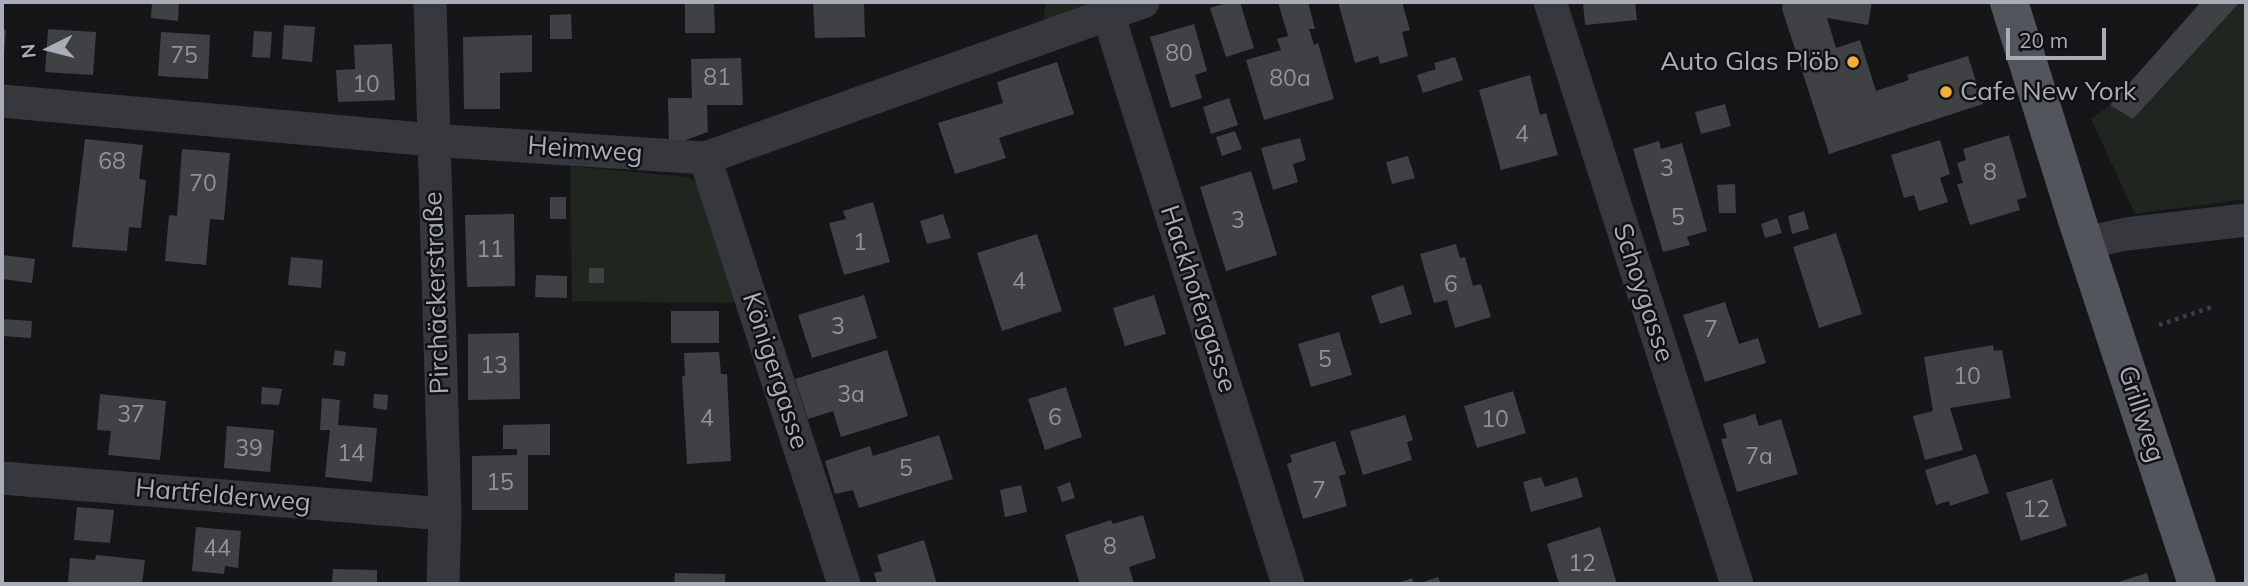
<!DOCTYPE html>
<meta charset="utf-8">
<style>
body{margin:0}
#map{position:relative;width:2248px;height:586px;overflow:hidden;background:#161618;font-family:Mulish,sans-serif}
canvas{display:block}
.frame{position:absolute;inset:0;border:4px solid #a8adb8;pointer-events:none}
.north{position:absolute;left:14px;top:14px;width:70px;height:70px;-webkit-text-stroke:5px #111113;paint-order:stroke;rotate:264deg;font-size:19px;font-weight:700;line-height:28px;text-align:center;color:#a8adb8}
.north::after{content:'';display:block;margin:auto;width:24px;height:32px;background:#a8adb8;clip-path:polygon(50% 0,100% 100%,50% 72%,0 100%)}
.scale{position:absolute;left:2006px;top:28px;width:100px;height:32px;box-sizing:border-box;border:4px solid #a8adb8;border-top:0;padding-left:9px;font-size:21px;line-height:24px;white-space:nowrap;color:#a8adb8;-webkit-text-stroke:5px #111113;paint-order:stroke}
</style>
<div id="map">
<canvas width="2248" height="586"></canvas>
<div class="frame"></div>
<div class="north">N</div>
<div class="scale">20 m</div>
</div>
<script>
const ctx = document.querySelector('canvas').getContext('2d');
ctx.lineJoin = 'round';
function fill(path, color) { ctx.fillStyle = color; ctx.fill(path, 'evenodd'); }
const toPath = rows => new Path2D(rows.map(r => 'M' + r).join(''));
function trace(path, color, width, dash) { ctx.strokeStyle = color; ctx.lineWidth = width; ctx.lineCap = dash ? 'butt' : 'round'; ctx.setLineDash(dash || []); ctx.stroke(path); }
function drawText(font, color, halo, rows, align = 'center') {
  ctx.font = font + ' Mulish,sans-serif'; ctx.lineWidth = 5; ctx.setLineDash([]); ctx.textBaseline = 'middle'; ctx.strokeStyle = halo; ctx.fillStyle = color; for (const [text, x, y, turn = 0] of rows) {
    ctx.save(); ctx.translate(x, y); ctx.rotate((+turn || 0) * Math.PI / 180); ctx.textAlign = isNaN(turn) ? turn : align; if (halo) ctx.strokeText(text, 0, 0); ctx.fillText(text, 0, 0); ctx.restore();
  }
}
fill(toPath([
 [1046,2,1110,2,1043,24],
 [2240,2,2246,2,2246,199,2135,214,2091,119,2110,105,2133,119],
 [570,166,688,177,703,188,740,303,572,301]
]), '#1e261f');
fill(toPath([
 [152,2,179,2,178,21,151,18],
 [685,2,714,2,715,33,685,33],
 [813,2,864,2,865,37,815,38],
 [1230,2,1240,2,1254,48,1226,57,1210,8],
 [1278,2,1308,2,1315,29,1309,29,1314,45,1318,43,1334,99,1264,120,1246,60,1281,50,1277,39,1288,36],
 [1338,2,1402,2,1410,30,1402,32,1408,56,1380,64,1378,56,1355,63],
 [1583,2,1635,2,1637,20,1585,25],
 [1783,2,1872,2,1868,25,1827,18,1836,48,1860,40,1876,91,1909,80,1907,75,1968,56,1983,104,1829,154,1782,9],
 [2201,2,2240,2,2133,119,2110,105],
 [571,14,572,39,550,39,550,15],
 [1194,24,1207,71,1195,75,1202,98,1171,108,1150,37],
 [284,25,315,27,312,62,282,59],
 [2,29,6,30,4,54,2,54],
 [48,29,96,32,93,75,45,72],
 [254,31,272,32,270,58,252,57],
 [161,32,210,35,208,79,158,76],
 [532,35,532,72,500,73,500,109,464,109,463,37],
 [392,44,395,100,338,102,336,70,355,69,354,45],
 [1455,57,1463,80,1423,93,1417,75,1436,69,1434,63],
 [741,58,743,105,707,105,708,132,669,146,668,98,692,98,691,59],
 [1057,62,1074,114,999,138,1006,158,955,174,938,123,1003,103,997,82],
 [1530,75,1540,115,1546,113,1558,155,1501,170,1479,90],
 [1229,98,1238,125,1211,134,1203,107],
 [1725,104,1731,126,1701,134,1695,112],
 [1235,131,1242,149,1222,156,1216,137],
 [2009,135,2027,197,2017,200,2020,210,1970,225,1957,184,1963,183,1957,163,1966,160,1963,149],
 [1300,138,1306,160,1293,164,1298,182,1273,190,1261,148],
 [85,139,143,145,139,179,146,180,141,228,129,227,127,251,72,247],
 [1940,140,1950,174,1940,178,1948,202,1919,211,1914,195,1904,198,1891,155],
 [1659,141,1661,149,1682,143,1707,231,1687,237,1690,245,1663,252,1633,149],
 [182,149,230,153,224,220,210,219,206,265,165,261,169,215,177,216],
 [1408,156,1415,178,1392,184,1386,162],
 [1251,171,1277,255,1226,271,1200,187],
 [1735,184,1736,213,1719,213,1717,185],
 [550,197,566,197,566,219,550,219],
 [873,202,890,262,844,275,829,223,846,219,843,211],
 [1804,211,1809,229,1792,234,1788,216],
 [514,214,515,286,467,287,465,215],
 [943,214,951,238,927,244,920,221],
 [1777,218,1782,233,1765,238,1761,224],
 [1836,233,1862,314,1819,328,1793,247],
 [1037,234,1062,311,1002,331,977,253],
 [1456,244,1460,258,1465,257,1473,286,1481,284,1491,317,1455,328,1447,300,1434,303,1420,254],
 [2,255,35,259,32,283,2,279],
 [291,257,323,260,321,288,288,285],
 [589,268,604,268,604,283,589,283],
 [536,275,567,276,567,298,535,297],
 [1403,285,1412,314,1380,324,1371,296],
 [864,295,877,338,812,358,798,315],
 [1154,295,1166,334,1125,346,1113,308],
 [1725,302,1739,344,1758,338,1766,363,1705,382,1683,315],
 [671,311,719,311,719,343,671,343],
 [2,319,32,321,31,338,2,336],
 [1339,332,1352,375,1311,387,1298,344],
 [519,333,520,399,468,400,468,334],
 [1993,345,1994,351,2002,350,2011,398,1950,408,1963,450,1925,460,1913,416,1933,411,1924,357],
 [335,350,346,352,344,366,333,365],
 [887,350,908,416,841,437,833,411,808,419,795,379],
 [719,352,721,374,727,374,731,461,687,464,682,376,685,376,684,353],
 [262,387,282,389,279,405,261,404],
 [1066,387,1082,437,1045,450,1028,399],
 [1513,391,1526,433,1477,448,1464,406],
 [100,394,166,401,160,460,108,455,111,431,97,430],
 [374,394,388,395,387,410,373,408],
 [322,398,340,400,338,425,377,428,372,482,325,477,330,430,320,430],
 [1755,414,1759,426,1781,419,1798,474,1737,492,1721,439,1727,438,1723,424],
 [1405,415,1413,440,1407,442,1412,460,1363,475,1350,431],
 [550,424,550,455,528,455,528,510,472,510,472,456,517,455,517,449,503,449,503,425],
 [227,426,274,430,270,472,224,468],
 [939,435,953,479,859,508,853,490,835,494,825,461,870,446,873,456],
 [1335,441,1346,474,1339,476,1347,506,1303,519,1287,464,1292,462,1290,455],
 [1976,454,1989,493,1950,506,1949,501,1936,505,1925,470],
 [1541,477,1545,487,1577,477,1583,497,1531,512,1523,482],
 [2052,479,2067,526,2021,541,2006,493],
 [1070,482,1075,498,1062,502,1057,487],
 [1021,485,1027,512,1005,517,1000,490],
 [77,507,114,510,110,543,74,540],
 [1143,515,1156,558,1129,567,1134,584,1080,584,1065,535,1111,520,1113,524],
 [196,527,241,531,238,568,225,566,224,574,192,571],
 [1600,527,1617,584,1559,584,1547,544],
 [924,540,937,584,877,584,874,573,882,571,877,555],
 [96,555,145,560,142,584,68,584,70,558,95,560],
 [333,569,377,570,377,584,332,584],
 [675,573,725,574,725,584,674,584],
 [2147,573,2150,584,2112,584],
 [1438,577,1441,584,1418,584],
 [1412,578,1414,584,1395,584]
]), '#404145');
trace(toPath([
 [2159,325,2212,307]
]), '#3d3f44', 4.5, [3.5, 5]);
trace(toPath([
 [430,2,445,514,443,584],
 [1550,2,1737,584],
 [1108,14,1288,584],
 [2,101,432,140,705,158,1143,2],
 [705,158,844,584],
 [2085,243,2126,234,2246,220],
 [2,478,445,514]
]), '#37383d', 33);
trace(toPath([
 [2009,2,2078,223,2197,584]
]), '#53555c', 38);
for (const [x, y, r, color] of [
 [1853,62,7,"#f2b134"],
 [1946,92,7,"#f2b134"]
]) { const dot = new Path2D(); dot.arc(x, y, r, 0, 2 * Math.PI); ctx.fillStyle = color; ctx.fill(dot); trace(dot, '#111113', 2.5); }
drawText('23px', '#8e929b', null, [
 ["80",1179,54],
 ["75",184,56],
 ["81",717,78],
 ["80a",1290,79],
 ["10",366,85],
 ["4",1522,135],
 ["68",112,162],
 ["3",1667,169],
 ["8",1990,173],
 ["70",203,184],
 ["5",1678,218],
 ["3",1238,221],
 ["1",860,243],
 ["11",490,250],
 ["4",1019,282],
 ["6",1451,285],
 ["3",838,327],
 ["7",1711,330],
 ["5",1325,360],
 ["13",494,366],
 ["10",1967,377],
 ["3a",851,395],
 ["37",131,415],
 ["6",1055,418],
 ["4",707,419],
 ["10",1495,420],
 ["39",249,449],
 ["14",351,454],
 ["7a",1759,457],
 ["5",906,469],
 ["15",500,483],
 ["7",1319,491],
 ["12",2036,510],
 ["8",1110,547],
 ["44",217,549],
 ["12",1582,564]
]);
drawText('26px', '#a8adb8', '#111113', [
 ["Auto Glas Plöb",1839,62],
 ["Cafe New York",1960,92,"left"]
], 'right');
drawText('26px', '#a8adb8', '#111113', [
 ["Heimweg",585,150,4],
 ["Pirchäckerstraße",437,293,-92],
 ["Schoygasse",1643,293,72],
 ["Hackhofergasse",1198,299,72],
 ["Königergasse",775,371,72],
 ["Grillweg",2141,414,72],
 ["Hartfelderweg",223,496,5]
]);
</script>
